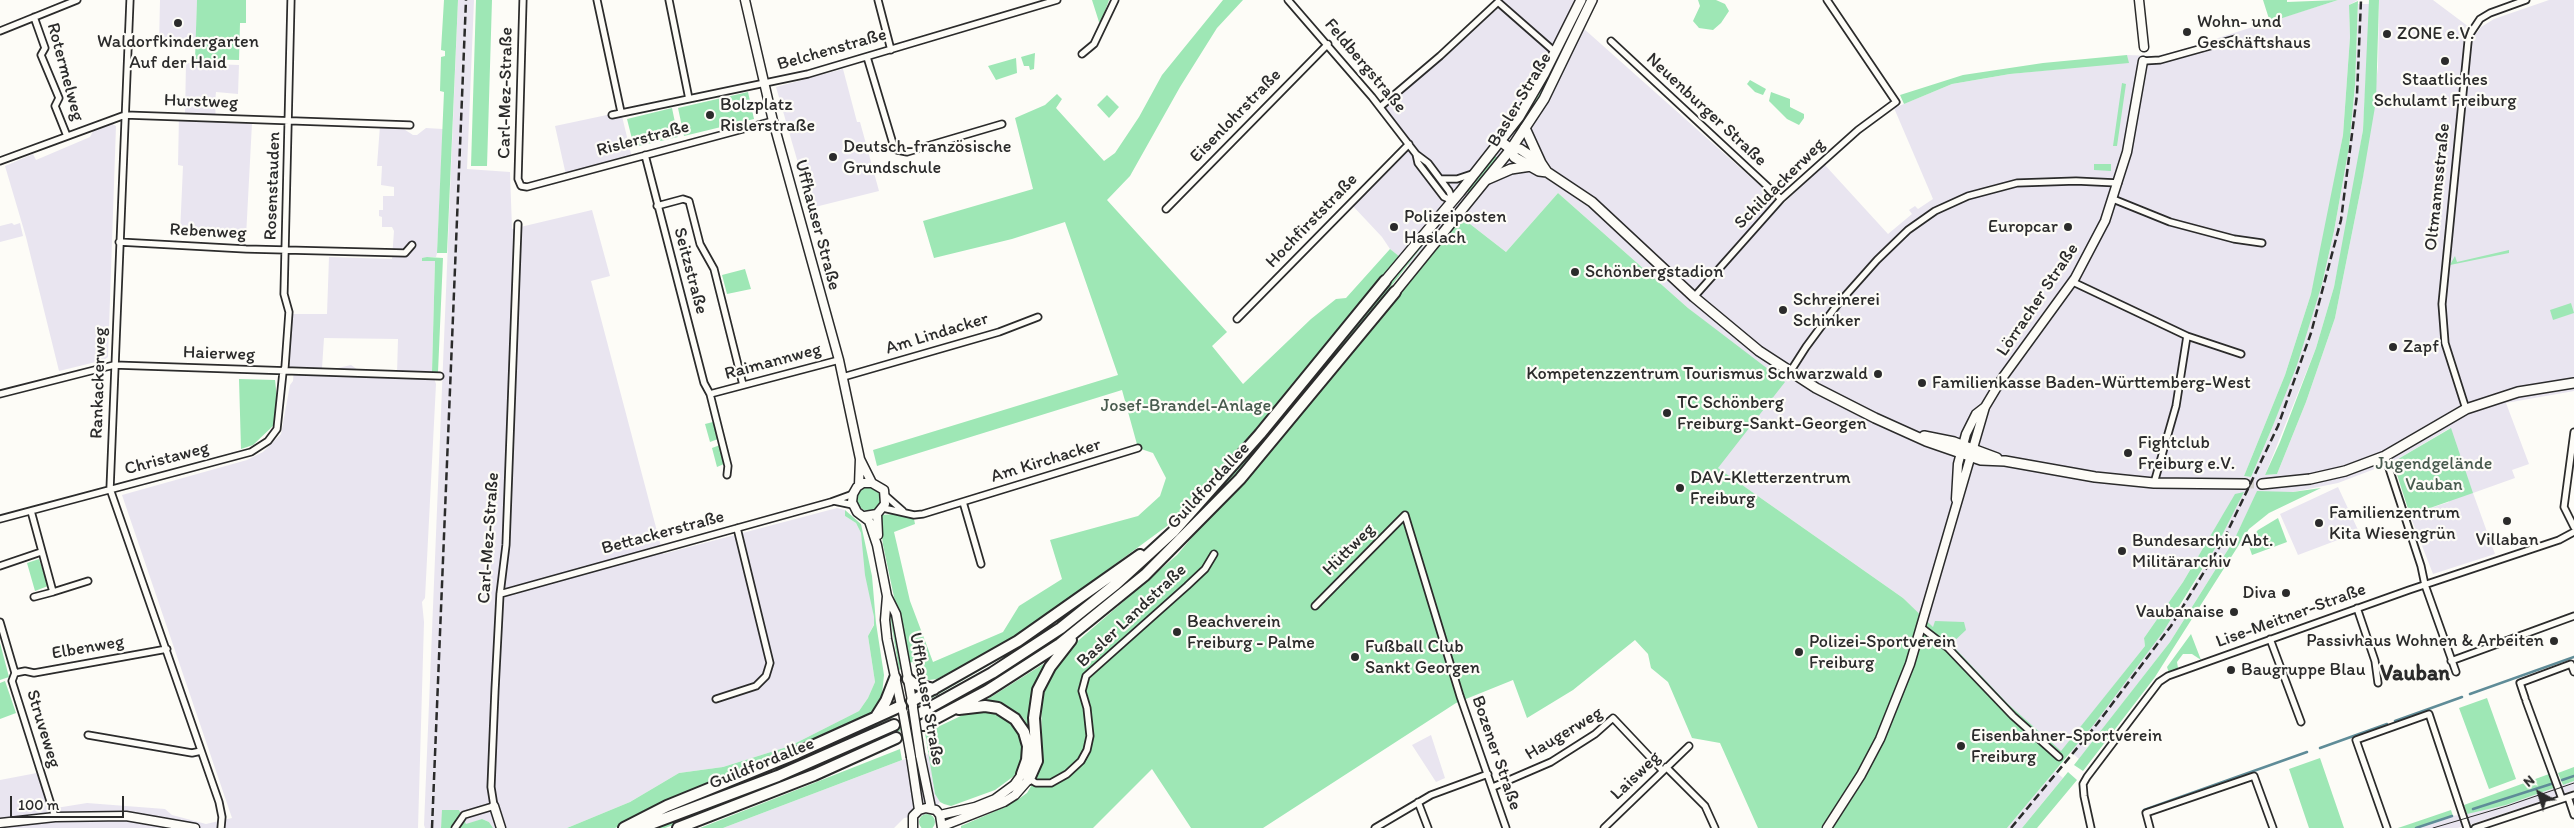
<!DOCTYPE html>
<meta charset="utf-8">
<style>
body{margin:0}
#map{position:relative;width:2574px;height:828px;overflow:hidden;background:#fdfcf7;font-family:Itim,sans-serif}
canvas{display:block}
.north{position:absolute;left:2514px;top:768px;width:50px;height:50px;-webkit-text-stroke:4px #fdfcf7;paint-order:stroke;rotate:320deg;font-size:14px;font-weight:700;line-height:20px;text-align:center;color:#2b2b2b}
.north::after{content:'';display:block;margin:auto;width:18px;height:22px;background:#2b2b2b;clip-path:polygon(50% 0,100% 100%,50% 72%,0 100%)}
.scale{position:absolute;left:10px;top:796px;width:114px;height:22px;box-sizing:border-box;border:2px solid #2b2b2b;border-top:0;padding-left:6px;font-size:15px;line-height:18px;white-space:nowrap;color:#2b2b2b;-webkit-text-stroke:4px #fdfcf7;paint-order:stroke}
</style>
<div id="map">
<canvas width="2574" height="828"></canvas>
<div class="north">N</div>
<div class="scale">100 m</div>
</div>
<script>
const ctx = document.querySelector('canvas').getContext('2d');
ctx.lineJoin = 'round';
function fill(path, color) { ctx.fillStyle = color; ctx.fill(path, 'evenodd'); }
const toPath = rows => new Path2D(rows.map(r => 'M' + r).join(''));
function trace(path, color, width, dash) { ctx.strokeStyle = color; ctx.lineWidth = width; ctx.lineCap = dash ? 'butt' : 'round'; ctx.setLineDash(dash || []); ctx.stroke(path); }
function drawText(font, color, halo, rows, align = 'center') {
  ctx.font = font + ' Itim,sans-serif'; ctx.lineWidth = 4.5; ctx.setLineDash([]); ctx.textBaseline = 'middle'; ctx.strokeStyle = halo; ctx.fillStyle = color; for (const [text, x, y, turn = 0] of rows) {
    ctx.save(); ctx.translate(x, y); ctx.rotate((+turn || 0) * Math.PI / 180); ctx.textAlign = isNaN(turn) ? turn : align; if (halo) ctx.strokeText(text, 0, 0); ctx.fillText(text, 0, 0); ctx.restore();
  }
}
fill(toPath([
 [160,0,197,0,196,47,159,46],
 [458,0,474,0,467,169,510,172,512,229,592,210,610,276,591,281,663,554,837,508,845,510,845,516,856,523,861,533,874,617,874,624,868,636,875,682,868,698,859,711,790,746,723,767,679,773,630,802,567,828,493,828,489,822,482,819,466,825,459,810,443,810,441,828,425,828,424,825],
 [1499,0,1599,0,1583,28,1782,205,1824,164,1888,234,1912,214,1909,210,1915,206,1918,209,1933,199,1894,108,1952,84,2010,74,2128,62,2127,55,2156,56,2177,51,2338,0,2358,0,2349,5,2350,37,2343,135,2321,253,2311,294,2285,375,2244,476,2251,477,2272,428,2322,284,2334,231,2349,147,2355,85,2358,4,2370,4,2363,130,2351,203,2334,287,2316,348,2265,475,2277,474,2306,402,2335,318,2362,183,2378,67,2379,0,2433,0,2477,33,2481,27,2494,19,2549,0,2574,0,2574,391,2506,403,2529,464,2512,470,2515,478,2473,493,2495,554,2433,574,2410,515,2449,502,2450,428,2393,462,2338,483,2293,492,2257,492,2234,540,2170,642,2079,759,2071,752,2115,696,2181,606,2216,547,2243,493,2221,518,2183,582,2144,638,2145,646,2061,752,2008,704,1903,598,1718,468,1752,359,1688,308,1558,193,1506,252,1461,217,1417,272,1390,249,1382,237,1351,204,1410,144,1382,107],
 [186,63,239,65,238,94,216,92,215,103,216,122,252,123,246,237,180,234,183,166,178,165,179,115,185,115],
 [843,69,857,122,860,122,879,191,811,208,776,87],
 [621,112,632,158,566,175,555,126],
 [111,123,116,126,108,357,104,360,59,371,26,237,5,166,33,154,36,160,90,137,94,129],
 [380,125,399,126,413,135,417,135,426,128,443,129,437,253,436,257,427,257,422,261,435,261,432,372,436,384,425,598,422,602,424,622,418,828,0,828,0,780,42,772,56,808,87,803,165,809,172,815,206,824,232,818,122,495,247,460,263,452,281,434,290,385,293,381,294,368,286,367,290,314,327,314,329,257,392,259,394,231,392,227,382,227,382,217,379,216,379,210,383,210,383,196,394,196,394,187,381,185,382,166,377,166],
 [324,338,398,339,397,374,361,372,351,365,338,368,322,368],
 [12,223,14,225,20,223,23,236,0,242,0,226],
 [2338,487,2359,532,2298,555,2280,514],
 [1431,735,1445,778,1436,782,1412,745],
 [929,754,935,794,940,802,930,814,904,818,894,828,723,828,902,760],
 [2055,771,2063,778,2022,828,2007,828],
 [2574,781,2574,790,2466,826,2457,828,2419,828,2453,816,2506,805]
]), '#e9e5f0');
fill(toPath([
 [197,0,246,0,246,23,240,23,239,60,195,59],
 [444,0,458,0,447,253,437,253,444,92,440,91,441,57,445,56,445,51,441,50],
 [476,0,492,0,487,166,471,166],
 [1092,0,1109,0,1101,22,1099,22],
 [1223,0,1243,0,1217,28,1180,87,1130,176,1107,200,1227,332,1212,346,1243,384,1311,319,1336,299,1346,298,1390,249,1400,257,1265,423,1251,435,1167,526,1009,642,937,679,929,680,920,677,913,662,908,663,883,545,880,521,882,515,894,514,914,519,915,524,894,532,910,601,933,662,1003,632,1019,606,1062,579,1050,540,1138,516,1160,496,1166,478,1153,453,1138,448,1122,390,877,466,873,450,1118,375,1065,222,1012,239,934,258,923,221,1033,189,1015,118,1045,105,1057,94,1062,99,1056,108,1104,161,1115,153,1139,117,1162,75],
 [1585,0,1588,0,1546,87,1515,133,1544,86],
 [1698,0,1716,0,1725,4,1729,11,1721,23,1713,30,1699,28,1693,21,1700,6],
 [2263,0,2287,0,2287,2,2338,0,2270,22],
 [2369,0,2379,0,2376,101,2362,183,2335,318,2306,402,2277,474,2265,475,2280,442,2316,348,2334,287,2363,130],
 [2358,1,2355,85,2349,147,2334,231,2322,284,2297,365,2272,428,2251,477,2244,476,2285,375,2311,294,2343,135,2350,37,2349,5],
 [1035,53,1034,69,1030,70,1029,66,1024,66,1021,57],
 [2127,55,2129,63,2010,74,1952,84,1904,104,1900,95,1963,75,2043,63],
 [1016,58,1017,73,996,80,988,66],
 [1750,80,1766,89,1763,95,1755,92,1747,84],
 [2122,83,2126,84,2117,146,2113,146],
 [748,92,754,119,684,136,678,108],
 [1771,92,1790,99,1790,107,1804,114,1804,118,1799,125,1787,119,1769,101],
 [1107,95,1119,107,1109,118,1097,105],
 [672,108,678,137,634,147,627,119],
 [1493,155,1498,158,1469,193,1465,190],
 [2094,164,2111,164,2111,171,2094,170],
 [1558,193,1688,308,1785,382,1718,468,1903,598,1933,627,1935,621,1964,622,1966,630,1951,644,2008,704,2061,751,2145,646,2144,638,2183,582,2235,494,2244,492,2216,547,2163,632,2095,723,2007,828,1758,828,1720,743,1692,738,1668,682,1651,668,1648,654,1635,640,1573,690,1527,718,1513,680,1456,703,1263,828,1191,828,1152,769,1093,828,961,828,961,826,1005,807,1020,798,1027,793,1040,771,1042,747,1041,691,1064,653,1177,555,1417,272,1461,217,1506,252],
 [1443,216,1445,217,1378,303,1232,480,1141,572,1069,632,973,693,895,734,729,804,665,828,655,828,786,777,892,732,988,681,1066,629,1139,570,1229,478],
 [2509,250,2509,253,2450,265,2455,256,2457,262],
 [427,257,443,258,438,372,432,372,435,261,422,261,422,258],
 [745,269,751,289,727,294,722,275],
 [2571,303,2574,313,2553,320,2550,310],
 [239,379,275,380,277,398,274,425,253,445,241,449],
 [713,422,718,439,710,442,705,424],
 [2451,428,2473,493,2410,515,2393,462],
 [720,445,724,464,717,467,712,448],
 '857 499a12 12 0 1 1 24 0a12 12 0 1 1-24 0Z',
 [2321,488,2269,513,2249,529,2155,677,2083,771,2074,765,2170,642,2234,540,2257,491,2293,492],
 [845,510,861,524,872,576,876,623,884,675,881,704,868,716,615,828,567,828,630,802,679,773,723,767,790,746,859,711,868,698,875,682,868,636,874,625,874,617,865,575,861,533,856,523,845,516],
 [2278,518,2287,542,2252,555,2248,543,2250,539,2258,530],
 [39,559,48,586,35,591,27,563],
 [1108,581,1012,652,920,705,920,701],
 [891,614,901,669,899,670,890,616],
 [2191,634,2201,660,2192,654,2183,654,2177,662,2178,668,2169,673,2167,667],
 [0,643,9,677,0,680],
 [1048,661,1049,663,1044,670,1033,737,1024,719,1017,712,1006,706,983,702],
 [5,681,16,713,0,719,0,683],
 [2487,698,2516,779,2489,789,2459,708],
 [981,710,995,711,1013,720,1024,742,1023,759,1014,776,995,790,951,806,944,804,940,802,935,794,925,733,967,713],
 [887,715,894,717,795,762,651,817],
 [900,749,902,760,723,828,700,828],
 [2320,758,2344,828,2309,828,2289,769],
 [2574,767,2574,781,2563,785,2558,773],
 [2068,772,2077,780,2037,828,2022,828],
 [2549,774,2554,788,2506,805,2467,814,2464,805],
 [442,810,459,810,466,824,482,819,489,822,493,828,441,828],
 [2451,810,2453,816,2419,828,2398,828],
 '919 822a8 8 0 1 1 16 0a8 8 0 1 1-16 0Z'
]), '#9ee7b5');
trace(toPath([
 [2470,694,2574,657],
 [2395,721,2462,697],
 [2320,748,2387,724],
 [2562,780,2574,776],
 [2473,809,2551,784],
 [2144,810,2307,752],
 [2416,828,2452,816]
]), '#5f8c98', 2.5);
trace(toPath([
 [2245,484,2262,484]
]), '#d3d2ce', 9, [9, 4.5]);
trace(toPath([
 [896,738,923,725]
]), '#d3d2ce', 10, [10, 5]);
const minor = toPath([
 [130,0,110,489,219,802,222,817,221,828],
 [523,0,518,179,521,186,527,187,773,121],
 [597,0,621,112],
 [669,0,689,99],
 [878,0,891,50],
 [1288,0,1372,97,1416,154,1428,163,1449,191,1453,201],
 [34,17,45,48,41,55,59,98,55,106,67,136],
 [0,31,77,0],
 [1611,41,1781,199],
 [1082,54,1094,44,1115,0],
 [867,57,894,147,897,150,907,152,1002,124],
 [2143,61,2160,60,2235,39],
 [1380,107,1440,56,1498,2,1555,52],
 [612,115,808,74,1057,0],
 [1416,154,1418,163,1444,197,1453,201],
 [645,155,704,383,710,394,728,466,727,475],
 [0,161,125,115,410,125],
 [1440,179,1457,179,1472,174],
 [2113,199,2170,222,2234,239,2262,243],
 [657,206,683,199,689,201,700,244,714,269,743,385],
 [1166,209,1328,44],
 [119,242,246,249,405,253,412,245],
 [2073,282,2187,336,2241,354],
 [1694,297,1781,199,1858,130,1896,102,1827,0],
 [1237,319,1409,144],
 [1790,372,1806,347,1837,305,1877,260,1908,230,1935,211,1968,196,2017,183,2076,181,2118,183],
 [843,377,999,332,1038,317],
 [0,394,114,365,440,376],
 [710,394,839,360],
 [2466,409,2445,343,2442,304,2468,42,2470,34,2480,19,2490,13,2526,0],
 [2574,432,2564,507,2574,527],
 [2385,456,2421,566,2425,585,2456,672],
 [2154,483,2176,406,2187,336],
 [886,496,903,511],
 [834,501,853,505],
 [963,502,981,564],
 [883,508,914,515,923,514,1138,448],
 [31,511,53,592,34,597],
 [0,519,251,452,268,441,277,429,283,372,285,367,289,312,284,294,291,0],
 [0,566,41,552],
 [53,592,88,581],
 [500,594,831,502,853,494],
 [1315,606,1405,515,1460,696,1506,828],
 [2357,608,2375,661,2378,683],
 [0,622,15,673,12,681,55,817],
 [1922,628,1948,648,2013,716,2059,757],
 [2270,639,2301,722],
 [2451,661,2574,616],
 [15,673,25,671,34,673,167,649],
 [2525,698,2520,683,2571,664,2574,672],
 [716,699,756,686,766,676,770,663,737,528],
 [2526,701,2562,799],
 [88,735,192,753,201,751],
 [1666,767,1705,806,1715,828],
 [1028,778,1036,783,1051,783,1067,774,1081,761,1087,750,1090,736,1087,708,1082,691,1086,676,1187,586,1205,569,1214,554],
 [1493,787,1551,762,1595,734,1613,718,1663,771],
 [2568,797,2574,815],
 [1418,802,1428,828],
 [455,828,464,815,494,806,491,787,495,690,500,594,506,545,518,224],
 [1375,828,1431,795,1488,774],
 [1604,828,1689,746],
 [2091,828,2084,796,2083,784,2087,777,2159,682,2168,676,2409,590,2559,540,2574,532],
 [2150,828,2146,813,2254,776,2273,828],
 [2387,828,2356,740,2429,714,2467,828],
 [2475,828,2574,795]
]);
const tertiary = toPath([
 [745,0,773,121,839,360,860,459,859,485],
 [2139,0,2144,47],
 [860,459,872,483],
 [1956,499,1958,464,1966,434,1976,414,1985,407],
 [877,514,878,535],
 [865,516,877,514,885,504,884,490,872,483,863,483,857,487,853,494,852,502,857,512,869,521,877,545,887,596,885,620,887,639,902,710],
 [887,596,896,614,913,706],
 [920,755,931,808],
 [911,757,919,810],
 [494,806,501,828],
 [940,815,975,807,995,799,1014,785,1022,774],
 [0,823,55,817,126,816,195,828],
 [943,826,1004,802,1015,795,1029,779],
 [913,828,913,816,919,810,926,808,936,810,940,815,942,828],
 [1827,828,1861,775,1880,739,1910,664,1985,407,2003,377,2075,278,2105,221,2127,152,2143,61]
]);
const secondary = toPath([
 [1525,128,1541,163],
 [1500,141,1511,149,1514,157,1539,171,1547,172],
 [1511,149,1520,149,1541,163,1547,172,1592,202,1694,297,1759,351,1816,388,1875,418,1926,441,1981,460,2005,461,2095,477,2154,483,2245,484],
 [1488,179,1511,169,1531,166],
 [1924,436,1954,442,1997,458],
 [2262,484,2310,479,2345,471,2385,456,2466,409,2518,392,2574,383]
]);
const primary = toPath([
 [1385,281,1460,192,1519,117,1544,74,1581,0],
 [1395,292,1511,149,1544,99,1592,0]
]);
const trunk = toPath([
 [908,679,914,684,934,689],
 [912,701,1018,641,1140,555],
 [959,709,985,706,998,708,1015,719,1024,732,1028,746,1027,760,1022,774],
 [920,713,992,673,1061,628,1116,584,1174,531,1260,434,1385,281],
 [876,717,886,701,895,678],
 [923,725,987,691,1060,644,1145,575,1240,479,1395,292],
 [1029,779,1037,761,1034,718,1038,690,1050,667,1071,640],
 [624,828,667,806,797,753,901,706],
 [640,828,778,776,894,725],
 [678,828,814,775,896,738]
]);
trace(minor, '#2b2b2b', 9);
trace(tertiary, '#2b2b2b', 11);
trace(secondary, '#2b2b2b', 12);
trace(primary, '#2b2b2b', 12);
trace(trunk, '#2b2b2b', 14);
trace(minor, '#fdfcf7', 5.5);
trace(tertiary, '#fdfcf7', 8);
trace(secondary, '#fdfcf7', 9);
trace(primary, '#fdfcf7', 9);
trace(trunk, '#fdfcf7', 10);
trace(toPath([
 [2433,828,2507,806,2574,783]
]), '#2b2b2b', 1);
trace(toPath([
 [432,828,466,0],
 [2011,828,2097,724,2171,626,2223,541,2278,426,2311,333,2341,220,2357,95,2361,0]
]), '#2b2b2b', 2.5, [8, 4]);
const tertiaryBridge = toPath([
 [913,708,920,755],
 [903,712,911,757]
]);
trace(tertiaryBridge, '#2b2b2b', 11, []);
trace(tertiaryBridge, '#fdfcf7', 8);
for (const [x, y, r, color] of [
 [178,23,5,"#2b2b2b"],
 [2187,32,5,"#2b2b2b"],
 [2387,34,5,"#2b2b2b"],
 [2445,61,5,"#2b2b2b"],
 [710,115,5,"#2b2b2b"],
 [833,157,5,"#2b2b2b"],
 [1394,227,5,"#2b2b2b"],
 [2068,227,5,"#2b2b2b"],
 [1575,272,5,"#2b2b2b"],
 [1783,310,5,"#2b2b2b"],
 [2393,347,5,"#2b2b2b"],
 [1878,374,5,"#2b2b2b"],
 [1922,383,5,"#2b2b2b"],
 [1667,413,5,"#2b2b2b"],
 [2128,453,5,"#2b2b2b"],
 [1680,488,5,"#2b2b2b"],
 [2507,521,5,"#2b2b2b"],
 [2319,523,5,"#2b2b2b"],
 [2122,551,5,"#2b2b2b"],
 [2286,593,5,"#2b2b2b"],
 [2234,612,5,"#2b2b2b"],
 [1177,632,5,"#2b2b2b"],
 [2554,641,5,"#2b2b2b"],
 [1799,652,5,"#2b2b2b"],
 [1355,657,5,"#2b2b2b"],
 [2231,670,5,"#2b2b2b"],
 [1961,746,5,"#2b2b2b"]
]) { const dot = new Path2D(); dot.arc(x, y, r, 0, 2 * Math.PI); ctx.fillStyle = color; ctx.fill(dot); trace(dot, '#fdfcf7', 2); }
drawText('18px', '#2b2b2b', '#fdfcf7', [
 ["Wohn- und",2197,22],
 ["Geschäftshaus",2197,43],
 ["ZONE e.V.",2397,34],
 ["Waldorfkindergarten",178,42,"center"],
 ["Auf der Haid",178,63,"center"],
 ["Staatliches",2445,80,"center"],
 ["Schulamt Freiburg",2445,101,"center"],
 ["Bolzplatz",720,105],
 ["Rislerstraße",720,126],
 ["Deutsch-französische",843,147],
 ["Grundschule",843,168],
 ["Polizeiposten",1404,217],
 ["Haslach",1404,238],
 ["Europcar",2058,227,"right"],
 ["Schönbergstadion",1585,272],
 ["Schreinerei",1793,300],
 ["Schinker",1793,321],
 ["Zapf",2403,347],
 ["Kompetenzzentrum Tourismus Schwarzwald",1868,374,"right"],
 ["Familienkasse Baden-Württemberg-West",1932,383],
 ["TC Schönberg",1677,403],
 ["Freiburg-Sankt-Georgen",1677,424],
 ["Fightclub",2138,443],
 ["Freiburg e.V.",2138,464],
 ["DAV-Kletterzentrum",1690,478],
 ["Freiburg",1690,499],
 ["Familienzentrum",2329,513],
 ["Kita Wiesengrün",2329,534],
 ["Villaban",2507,540,"center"],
 ["Bundesarchiv Abt.",2132,541],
 ["Militärarchiv",2132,562],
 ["Diva",2276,593,"right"],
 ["Vaubanaise",2224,612,"right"],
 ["Beachverein",1187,622],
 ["Freiburg - Palme",1187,643],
 ["Passivhaus Wohnen & Arbeiten",2544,641,"right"],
 ["Polizei-Sportverein",1809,642],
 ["Freiburg",1809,663],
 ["Fußball Club",1365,647],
 ["Sankt Georgen",1365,668],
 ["Baugruppe Blau",2241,670],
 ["Eisenbahner-Sportverein",1971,736],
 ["Freiburg",1971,757]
], 'left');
drawText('18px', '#2b2b2b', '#fdfcf7', [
 ["Belchenstraße",832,50,-16],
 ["Feldbergstraße",1365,66,50],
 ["Rotermelweg",65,72,75],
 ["Carl-Mez-Straße",506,93,-89],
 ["Basler Straße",1520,100,-59],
 ["Hurstweg",201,102,2],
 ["Neuenburger Straße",1706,110,43],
 ["Eisenlohrstraße",1236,116,-46],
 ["Rislerstraße",643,139,-15],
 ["Schildackerweg",1780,184,-45],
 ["Rosenstauden",273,186,-88],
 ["Oltmannsstraße",2438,187,-84],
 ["Hochfirststraße",1312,221,-46],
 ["Uffhauser Straße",817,225,75],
 ["Rebenweg",208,232,3],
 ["Seitzstraße",690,271,75],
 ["Lörracher Straße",2038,300,-56],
 ["Am Lindacker",937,334,-17],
 ["Haierweg",219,354,2],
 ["Raimannweg",773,362,-15],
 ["Rankackerweg",99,383,-88],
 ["Christaweg",167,459,-15],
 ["Am Kirchacker",1046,461,-17],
 ["Guildfordallee",1209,486,-47],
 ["Bettackerstraße",663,533,-15],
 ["Carl-Mez-Straße",489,538,-86],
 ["Hüttweg",1349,550,-45],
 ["Basler Landstraße",1132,616,-43],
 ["Lise-Meitner-Straße",2291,616,-20],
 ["Elbenweg",88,648,-10],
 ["Uffhauser Straße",926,699,80],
 ["Struveweg",43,729,73],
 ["Haugerweg",1564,734,-31],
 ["Bozener Straße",1496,753,71],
 ["Guildfordallee",762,764,-22],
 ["Laisweg",1636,776,-44]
]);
drawText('18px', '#485a4e', '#fdfcf7', [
 ["Josef-Brandel-Anlage",1186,406],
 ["Jugendgelände",2434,464],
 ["Vauban",2434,485]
]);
drawText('bold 22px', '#2b2b2b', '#fdfcf7', [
 ["Vauban",2415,674]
]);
</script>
